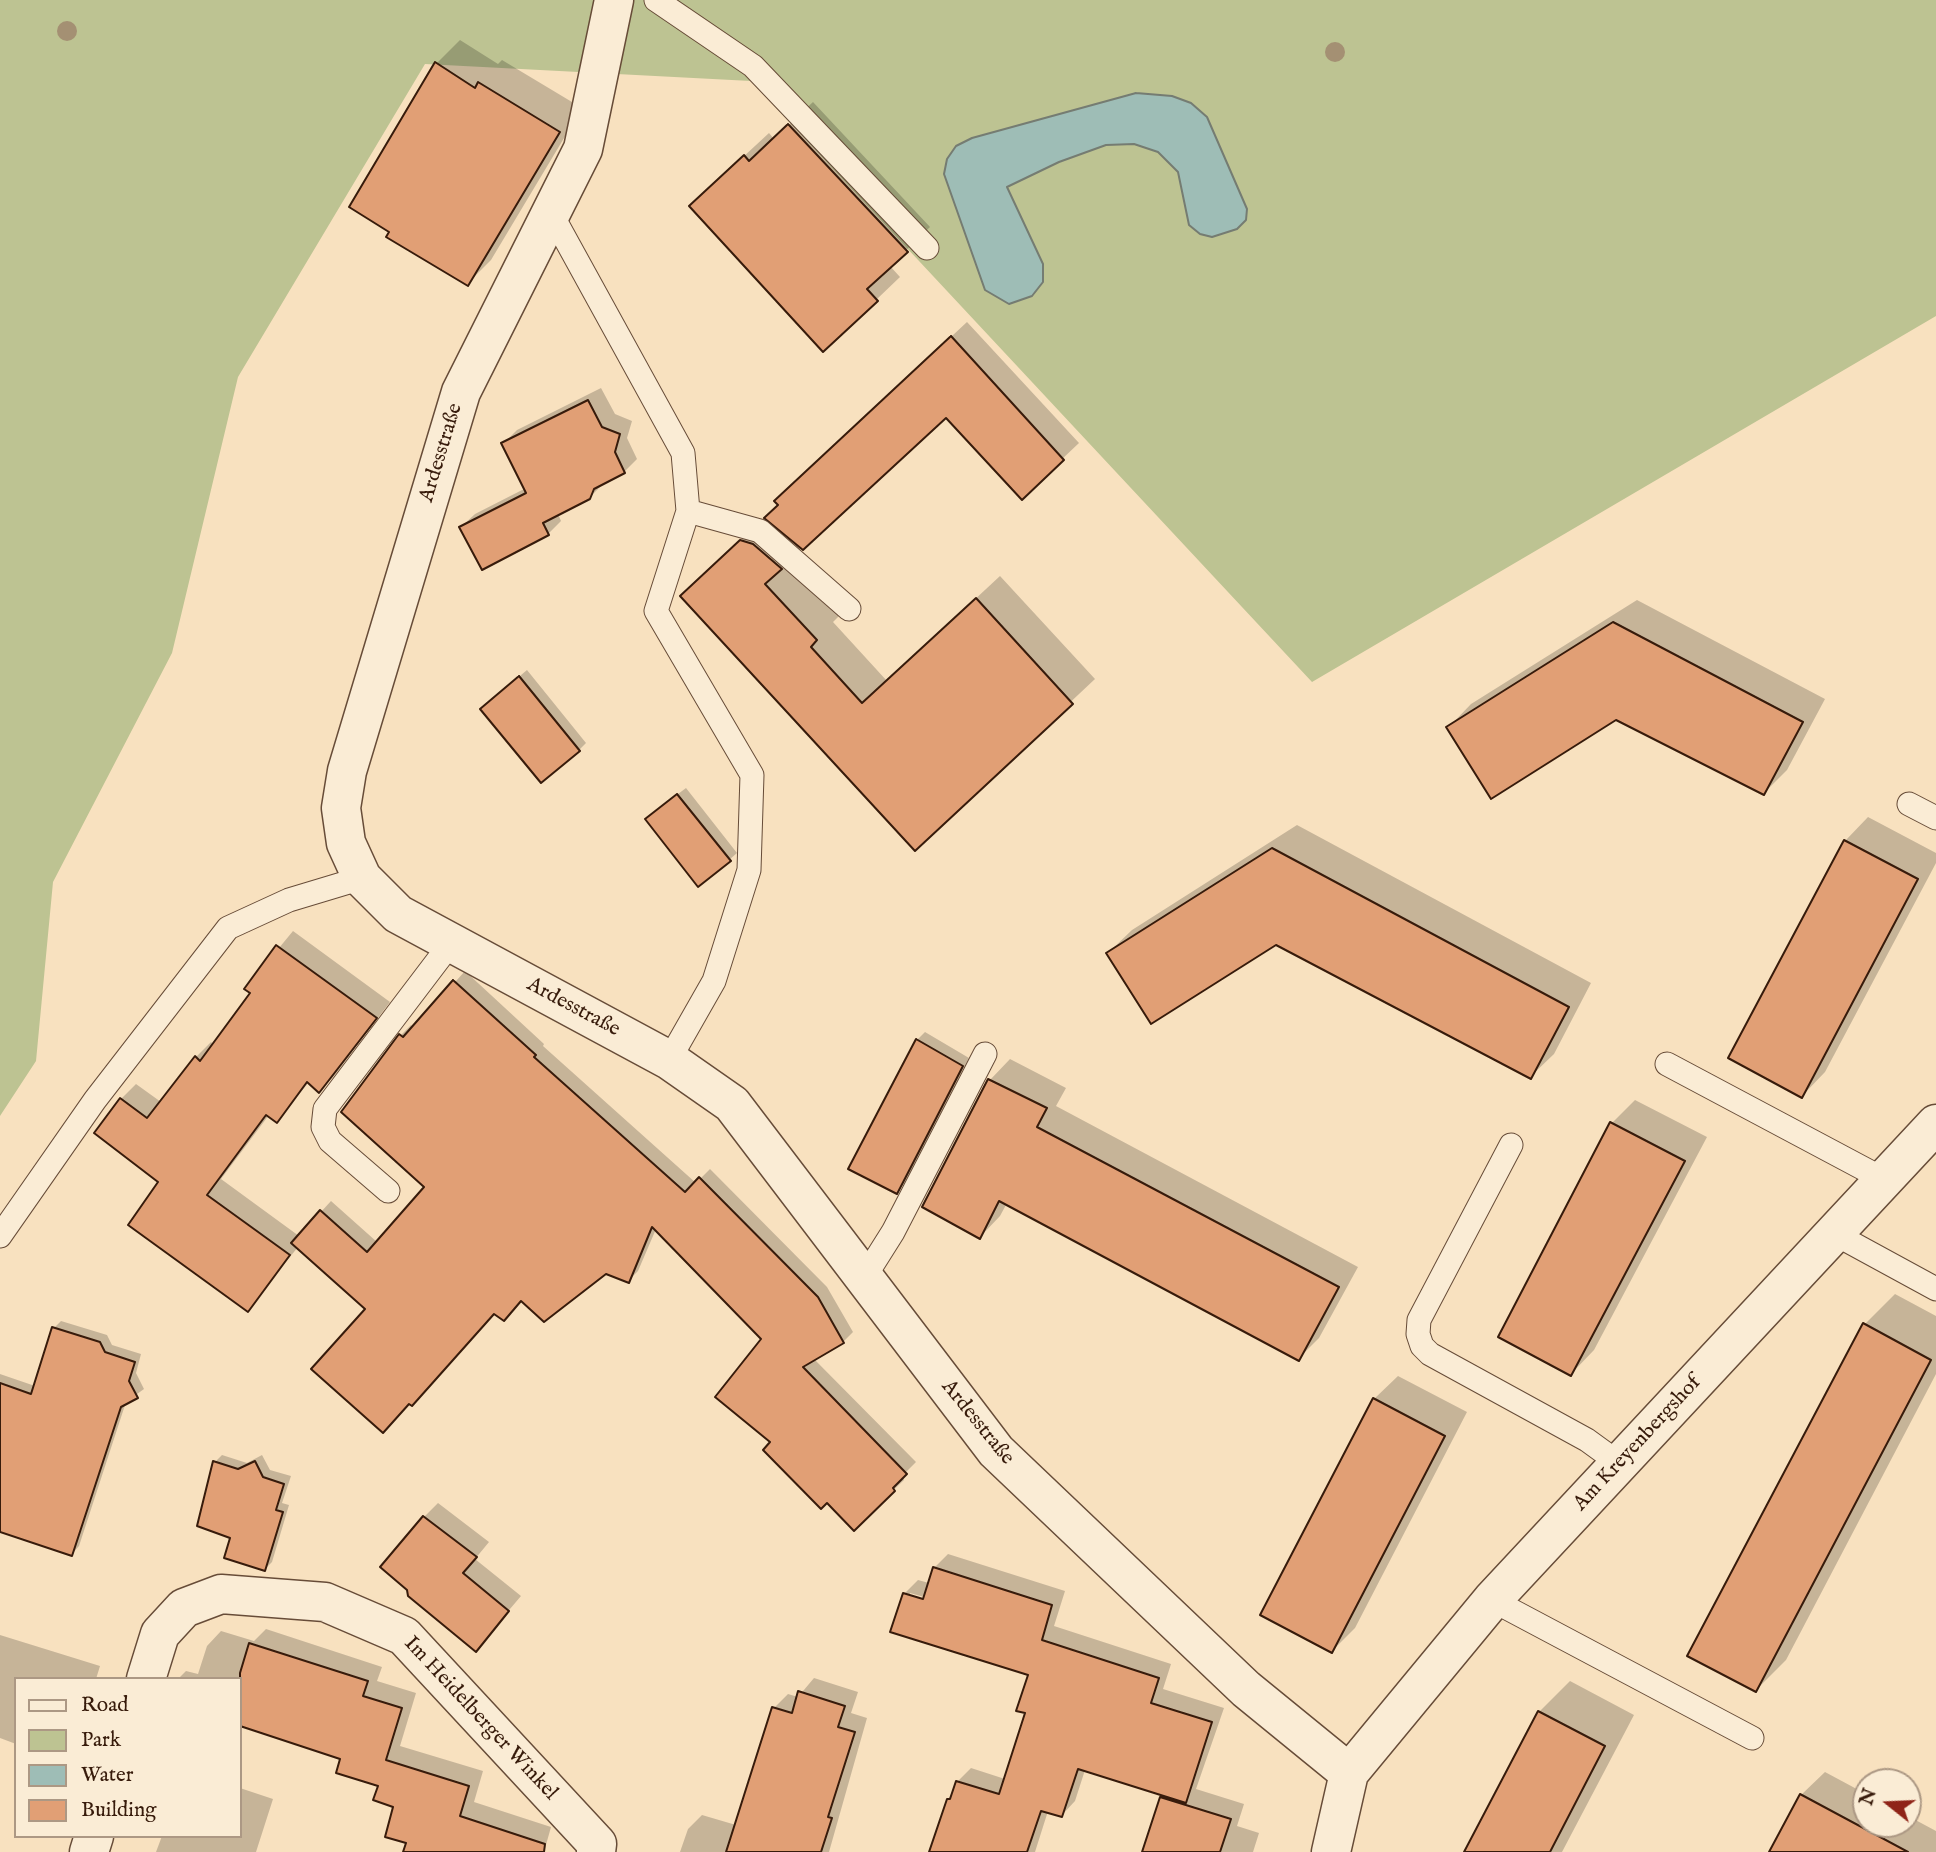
<!DOCTYPE html>
<meta charset="utf-8">
<style>
body{margin:0}
#map{position:relative;width:1936px;height:1852px;overflow:hidden;background:#f8e1bf;font-family:"IM FELL English",serif}
canvas{display:block}
.legend{position:absolute;left:14px;top:1677px;width:228px;height:161px;box-sizing:border-box;background:#faecd5;border:2px solid #ac9884;margin:0;padding:9px 12px;list-style:none;font-size:21px;color:#371b0b}
.legend li{display:flex;align-items:center;gap:14px;height:35px}
.legend b{width:35px;border:2px solid #ac9884}
.north{position:absolute;left:1852px;top:1768px;width:70px;height:70px;box-sizing:border-box;background:#faecd5;border:2px solid #ac9884;border-radius:50%;rotate:288deg;font-size:19px;font-weight:700;line-height:28px;text-align:center;color:#371b0b}
.north::after{content:'';display:block;margin:auto;width:24px;height:32px;background:#8f2418;clip-path:polygon(50% 0,100% 100%,50% 72%,0 100%)}
</style>
<div id="map">
<canvas width="1936" height="1852"></canvas>
<ul class="legend">
<li><b style="height:9px;background:#faecd5"></b>Road</li>
<li><b style="height:19px;background:#bdc392"></b>Park</li>
<li><b style="height:19px;background:#9ebdb6"></b>Water</li>
<li><b style="height:19px;background:#e19f75"></b>Building</li>
</ul>
<div class="north">N</div>
</div>
<script>
const ctx = document.querySelector('canvas').getContext('2d');
ctx.lineJoin = 'round';
function fill(path, color) { ctx.fillStyle = color; ctx.fill(path, 'evenodd'); }
const toPath = rows => new Path2D(rows.map(r => 'M' + r).join(''));
function trace(path, color, width, dash) { ctx.strokeStyle = color; ctx.lineWidth = width; ctx.lineCap = dash ? 'butt' : 'round'; ctx.setLineDash(dash || []); ctx.stroke(path); }
function drawText(font, color, halo, rows, align = 'center') {
  ctx.font = font + ' "IM FELL English",serif'; ctx.lineWidth = 7; ctx.setLineDash([]); ctx.textBaseline = 'middle'; ctx.strokeStyle = halo; ctx.fillStyle = color; for (const [text, x, y, turn = 0] of rows) {
    ctx.save(); ctx.translate(x, y); ctx.rotate((+turn || 0) * Math.PI / 180); ctx.textAlign = isNaN(turn) ? turn : align; if (halo) ctx.strokeText(text, 0, 0); ctx.fillText(text, 0, 0); ctx.restore();
  }
}
fill(toPath([
 [0,0,1936,0,1936,316,1312,682,751,81,425,64,238,377,172,653,53,882,36,1061,0,1116]
]), '#bdc392');
const water = toPath([
 [1136,93,1172,96,1191,103,1207,117,1247,209,1246,220,1237,229,1212,237,1200,234,1189,225,1178,172,1158,152,1134,144,1106,145,1059,162,1007,187,1043,264,1043,282,1032,296,1009,304,985,290,944,174,947,159,956,146,972,138,1136,93]
]);
fill(water, '#9ebdb6');
trace(water, '#757c72', 2);
fill(toPath([
 [460,40,498,64,502,60,582,108,491,260,467,284,437,63],
 [813,102,930,227,890,266,900,277,876,300,715,183,769,133,774,139],
 [967,322,1079,443,1022,497,946,415,788,560,839,616,833,622,887,681,1000,576,1095,679,915,848,705,573,780,505,792,485],
 [601,388,615,414,632,421,627,438,637,459,624,472,603,484,589,498,558,514,561,521,548,534,461,527,475,514,526,488,503,444,517,430],
 [1637,600,1825,699,1787,770,1764,793,1616,718,1448,728,1471,704],
 [527,670,586,743,579,750,489,702],
 [686,788,737,853,729,860,654,812],
 [1868,817,1936,853,1936,863,1825,1072,1802,1096,1845,841],
 [1297,825,1591,983,1554,1054,1530,1077,1276,943,1108,953,1132,930],
 [293,931,390,1002,334,1076,319,1091,309,1082,277,1121,269,1115,221,1179,299,1236,331,1201,377,1242,427,1187,343,1111,401,1035,411,1025,414,1028,465,971,544,1044,543,1046,696,1183,710,1169,827,1287,853,1332,843,1342,814,1359,916,1462,902,1476,904,1480,854,1528,773,1442,764,1339,656,1229,638,1271,628,1281,606,1272,495,1312,410,1402,367,1309,298,1247,247,1310,161,1181,121,1099,136,1084,161,1102,196,1057,211,1042,214,1045,252,992,246,988],
 [925,1032,969,1058,904,1184,897,1192,917,1040],
 [1010,1059,1066,1088,1056,1106,1358,1267,1319,1338,1299,1358,1007,1203,1000,1216,980,1237,924,1206,990,1080],
 [1635,1100,1707,1137,1594,1350,1571,1374,1612,1123],
 [1895,1294,1936,1316,1936,1374,1786,1660,1756,1690,1864,1325],
 [61,1321,107,1335,112,1345,141,1354,136,1373,144,1389,126,1402,79,1546,72,1554,0,1530,0,1374,35,1386,54,1328],
 [1398,1376,1467,1412,1355,1628,1332,1651,1374,1399],
 [222,1455,247,1463,262,1455,270,1470,291,1476,282,1503,289,1505,272,1562,265,1569,232,1537,215,1462],
 [438,1503,489,1542,475,1559,521,1596,476,1649,424,1517],
 [948,1554,1065,1591,1054,1626,1171,1664,1163,1689,1224,1708,1196,1789,1244,1804,1237,1826,1259,1833,1253,1852,1144,1852,1165,1795,1085,1770,1075,1801,1062,1815,1048,1811,1035,1852,932,1852,948,1800,957,1782,971,1768,1005,1779,1027,1712,1030,1674,904,1594,918,1580,929,1583,934,1568],
 [910,1593,931,1599,930,1603,910,1597],
 [266,1629,382,1667,377,1681,416,1693,400,1746,483,1771,474,1802,551,1827,544,1852,413,1852,396,1806,380,1784,342,1758,240,1725,240,1679,178,1679,186,1671,198,1674,207,1646,221,1631,254,1641],
 [0,1635,100,1666,96,1679,16,1679,16,1744,0,1738],
 [814,1678,858,1692,851,1713,867,1718,829,1852,680,1852,688,1829,702,1815,736,1825,774,1708,788,1694,798,1697],
 [1570,1681,1634,1715,1562,1852,1466,1852,1539,1712],
 [1825,1772,1866,1794,1866,1824,1908,1824,1908,1816,1936,1831,1936,1852,1771,1852,1801,1795],
 [240,1788,273,1799,256,1852,156,1852,162,1836,240,1836]
]), '#0003');
const building = toPath([
 [435,62,475,88,478,82,560,132,468,286,386,237,389,232,349,207,435,62],
 [788,124,908,252,867,289,878,301,823,352,689,206,744,155,749,161,788,124],
 [951,336,1064,460,1022,500,946,418,803,550,764,518,778,505,774,501,951,336],
 [588,400,602,427,620,434,615,452,625,473,594,489,590,499,543,523,549,535,482,570,459,527,526,493,501,443,588,400],
 [740,540,753,544,782,569,765,584,817,640,811,647,862,703,976,598,1073,704,915,851,680,596,740,540],
 [1613,622,1803,722,1764,795,1616,720,1491,799,1446,727,1613,622],
 [519,676,580,751,541,783,480,709,519,676],
 [677,794,731,861,698,887,645,819,677,794],
 [1844,840,1918,879,1802,1098,1728,1058,1844,840],
 [1272,848,1569,1007,1531,1079,1276,945,1151,1024,1106,953,1272,848],
 [276,945,377,1018,319,1093,307,1082,277,1123,266,1115,207,1195,290,1255,248,1312,128,1225,158,1182,94,1133,120,1098,147,1118,195,1056,200,1061,250,993,244,989,276,945],
 [453,980,536,1055,534,1057,685,1192,699,1177,818,1297,844,1343,803,1367,907,1474,893,1488,895,1491,854,1531,827,1503,821,1509,763,1450,770,1442,715,1397,761,1339,652,1227,629,1283,606,1274,544,1322,521,1301,504,1321,494,1314,412,1406,409,1404,383,1433,311,1369,365,1309,291,1243,320,1210,367,1252,424,1187,341,1112,399,1034,403,1037,453,980],
 [916,1039,963,1066,897,1194,848,1169,916,1039],
 [988,1079,1047,1108,1037,1127,1339,1287,1299,1361,999,1201,980,1239,922,1207,988,1079],
 [1610,1122,1685,1161,1571,1376,1498,1337,1610,1122],
 [1863,1323,1931,1360,1756,1692,1687,1656,1863,1323],
 [52,1327,100,1342,105,1352,135,1362,129,1381,138,1398,121,1407,72,1556,0,1532,0,1383,31,1394,52,1327],
 [1373,1398,1445,1436,1332,1653,1260,1615,1373,1398],
 [213,1461,238,1469,255,1461,263,1477,284,1484,276,1510,283,1512,265,1571,224,1558,230,1538,197,1526,213,1461],
 [423,1516,477,1557,463,1573,509,1611,476,1652,408,1596,407,1590,380,1567,423,1516],
 [933,1567,1052,1605,1042,1640,1159,1678,1151,1703,1212,1722,1186,1803,1078,1769,1062,1817,1041,1811,1027,1852,929,1852,947,1799,950,1799,956,1781,999,1794,1025,1713,1016,1711,1028,1675,890,1632,903,1593,923,1599,933,1567],
 [249,1643,368,1681,363,1696,402,1708,386,1760,469,1786,460,1816,545,1844,544,1852,403,1852,406,1843,385,1837,393,1807,373,1800,378,1786,336,1773,340,1759,240,1726,240,1673,249,1643],
 [798,1691,845,1706,838,1727,855,1732,828,1817,832,1818,821,1852,726,1852,772,1707,792,1713,798,1691],
 [1538,1711,1605,1746,1550,1852,1464,1852,1538,1711],
 [1800,1794,1908,1852,1769,1852,1800,1794],
 [1160,1797,1231,1819,1220,1852,1142,1852,1160,1797]
]);
fill(building, '#e19f75');
trace(building, '#371b0b', 2);
const lane = toPath([
 [656,0,753,66,927,248],
 [551,213,683,453,688,511,656,611,752,775,749,870,714,981,669,1060],
 [688,511,760,531,849,609],
 [1909,804,1936,818],
 [1667,1064,1885,1180],
 [1511,1145,1419,1320,1418,1334,1422,1346,1430,1354,1587,1440,1620,1464],
 [388,1191,330,1141,323,1127,325,1109,451,943],
 [1835,1234,1936,1289],
 [0,1236,95,1100,228,928,289,900,362,878],
 [864,1278,893,1232,985,1054],
 [1492,1600,1752,1738]
]);
const street = toPath([
 [614,0,583,149,461,392,347,771,341,808,346,843,362,878,398,914,669,1060,732,1104,996,1451,1246,1689,1349,1773,1331,1852],
 [146,1679,160,1634,184,1608,221,1594,325,1602,404,1636,597,1844,596,1852],
 [1349,1773,1492,1600,1936,1124],
 [89,1852,94,1836]
]);
trace(lane, '#674c38', 25);
trace(street, '#674c38', 41);
trace(lane, '#faecd5', 23);
trace(street, '#faecd5', 38);
ctx.fillStyle = '#a49073';
for (const [x, y] of [
 [67,31],
 [1335,52]
]) { ctx.beginPath(); ctx.arc(x, y, 10, 0, 2 * Math.PI); ctx.fill(); }
drawText('21px', '#371b0b', '#faecd5', [
 ["Ardesstraße",442,453,-73],
 ["Ardesstraße",573,1008,28],
 ["Ardesstraße",977,1423,51],
 ["Am Kreyenbergshof",1638,1444,-47],
 ["Im Heidelberger Winkel",480,1719,47]
]);
</script>
